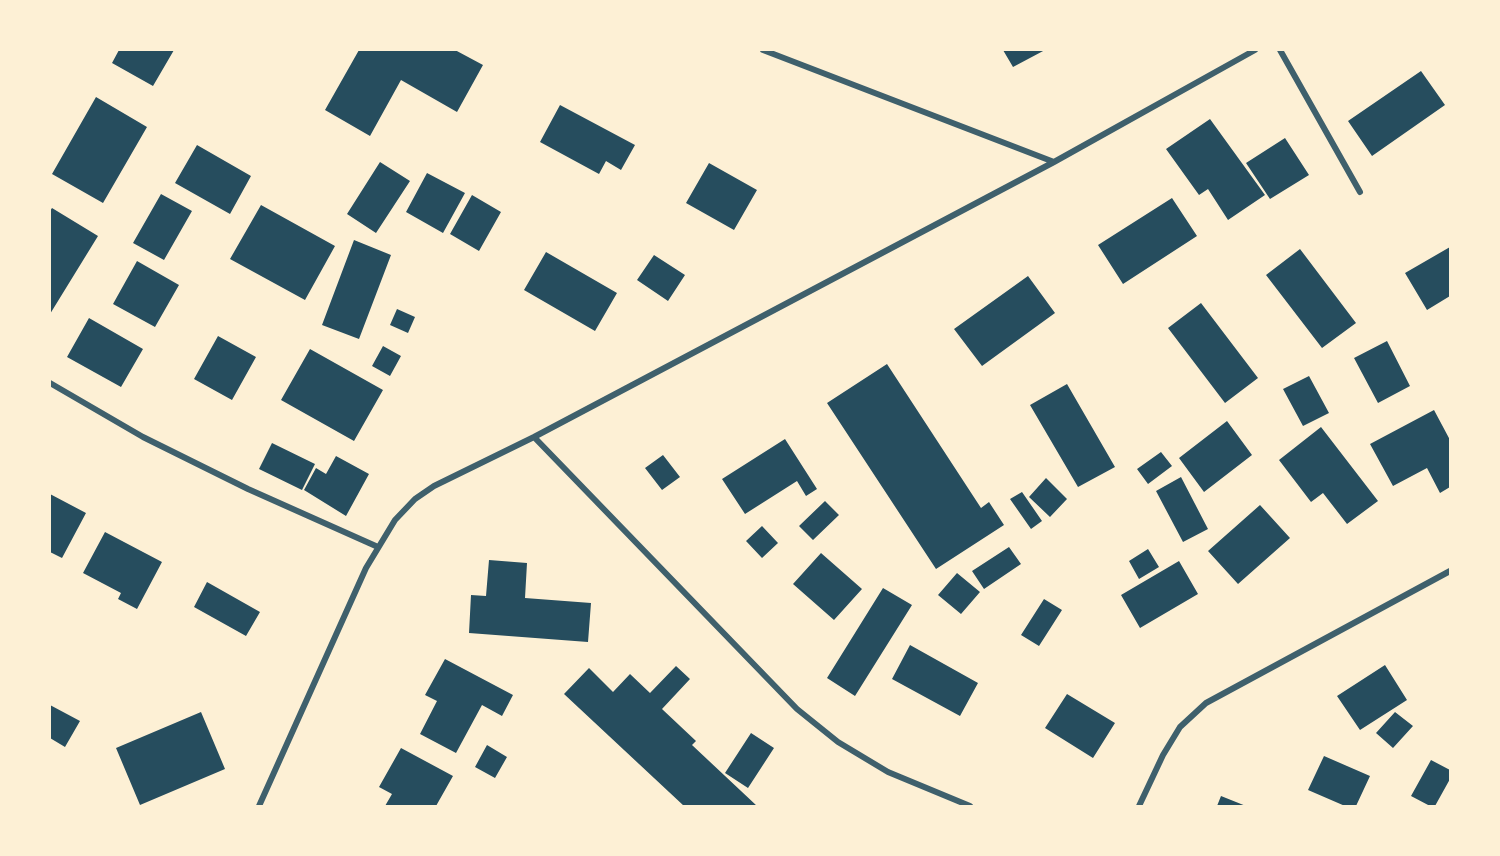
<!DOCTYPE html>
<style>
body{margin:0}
#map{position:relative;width:1500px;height:856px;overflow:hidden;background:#fdf0d5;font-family:"Times New Roman",serif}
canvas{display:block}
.frame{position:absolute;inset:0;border:51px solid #fdf0d5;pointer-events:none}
</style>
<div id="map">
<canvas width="1500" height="856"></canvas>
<div class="frame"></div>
</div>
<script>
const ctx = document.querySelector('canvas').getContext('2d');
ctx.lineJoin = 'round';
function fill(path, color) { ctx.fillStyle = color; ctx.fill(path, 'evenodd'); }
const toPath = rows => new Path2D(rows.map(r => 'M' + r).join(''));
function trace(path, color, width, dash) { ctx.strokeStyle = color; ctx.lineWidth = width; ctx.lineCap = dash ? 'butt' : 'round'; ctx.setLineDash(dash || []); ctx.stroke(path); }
fill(toPath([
 [119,50,174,50,153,86,112,63],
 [359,50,455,50,483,65,457,112,401,80,370,136,325,110],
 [1003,50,1045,50,1013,67],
 [1421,71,1445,105,1372,156,1348,121],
 [96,97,147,127,103,203,52,174],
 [560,105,635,145,621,170,606,161,599,174,540,142],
 [1210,119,1265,195,1228,220,1208,189,1199,195,1166,149],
 [1285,138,1309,175,1270,199,1246,163],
 [197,145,251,176,230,214,175,183],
 [380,162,410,181,376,233,347,214],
 [709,163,757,190,734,230,686,203],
 [427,173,465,193,443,233,406,212],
 [161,194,192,211,164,260,133,243],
 [472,195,501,212,479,251,450,234],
 [1172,198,1197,236,1123,284,1098,245],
 [261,205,335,246,305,300,230,259],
 [52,208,98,236,50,314,50,211],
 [354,240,391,255,359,339,322,325],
 [1450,247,1450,296,1427,310,1405,273],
 [1300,249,1356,323,1322,348,1266,275],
 [546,252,617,293,595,331,524,290],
 [654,255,685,275,668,301,637,280],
 [137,261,179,285,155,327,113,304],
 [1028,276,1055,313,982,366,954,329],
 [1201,303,1258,378,1225,403,1168,328],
 [397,309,415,317,408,333,390,325],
 [89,318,143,349,121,387,67,357],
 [218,336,256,357,232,400,194,379],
 [1387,341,1410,386,1378,403,1354,358],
 [383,346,401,356,390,376,372,366],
 [310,349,383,390,354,441,281,400],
 [887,364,981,508,989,502,1004,525,936,569,827,403],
 [1309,376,1329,413,1303,426,1283,389],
 [1067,384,1115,467,1078,487,1030,405],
 [1434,410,1450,440,1450,487,1440,493,1427,468,1393,486,1370,444],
 [1227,421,1252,455,1204,492,1179,458],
 [1321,427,1378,501,1347,524,1323,493,1311,502,1279,460],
 [785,439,817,489,806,496,797,481,745,514,722,479],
 [272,443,315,464,302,490,259,469],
 [1161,452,1172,466,1148,484,1137,469],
 [663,455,680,477,662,490,645,468],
 [336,456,369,474,346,516,304,490,316,468,326,474],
 [1181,477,1208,529,1183,542,1156,491],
 [1046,478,1067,499,1050,517,1029,497],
 [1022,492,1042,521,1031,529,1010,499],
 [50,494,86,513,62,558,50,552],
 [825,501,839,515,813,540,799,526],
 [1260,505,1290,538,1238,584,1208,551],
 [762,526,778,543,762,558,746,541],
 [105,532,162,562,137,609,118,599,121,593,83,573],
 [1009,547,1021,564,984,589,972,571],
 [1148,549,1159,567,1139,579,1129,561],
 [821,553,862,589,834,620,793,584],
 [489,560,527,563,525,598,591,603,588,642,469,633,471,595,486,596],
 [1179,561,1198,594,1140,628,1121,595],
 [957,573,980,592,961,614,938,595],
 [207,582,260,612,246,636,194,607],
 [883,588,912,605,855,696,827,678],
 [1044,599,1062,610,1039,646,1021,635],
 [910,645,978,683,960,716,892,679],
 [445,659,513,695,502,716,482,705,456,753,420,734,437,701,425,695],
 [1385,665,1407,700,1360,730,1337,696],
 [676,666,690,679,662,709,696,741,692,745,757,806,684,806,564,694,589,668,613,692,630,674,650,693],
 [1067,694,1115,723,1093,758,1045,728],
 [50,705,80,721,65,747,50,738],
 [201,712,225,769,140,805,116,748],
 [1395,712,1413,726,1393,748,1376,733],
 [751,733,774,748,748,788,725,773],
 [487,745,507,757,495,778,475,767],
 [401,748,453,776,436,806,385,806,392,794,379,787],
 [1324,756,1370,776,1356,806,1345,806,1308,790],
 [1431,760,1450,770,1450,779,1435,806,1430,806,1411,796],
 [1221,796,1246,806,1217,806]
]), '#264d5e');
trace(toPath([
 [763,50,1054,162],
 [1280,50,1360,192],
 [50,383,143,437,248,489,378,547],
 [534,437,797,709,838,742,888,772,970,806],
 [259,806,366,568,395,520,415,499,434,486,534,437,1054,162,1255,50],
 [1139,806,1163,755,1180,727,1206,703,1450,571]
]), '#3f606c', 6);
</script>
